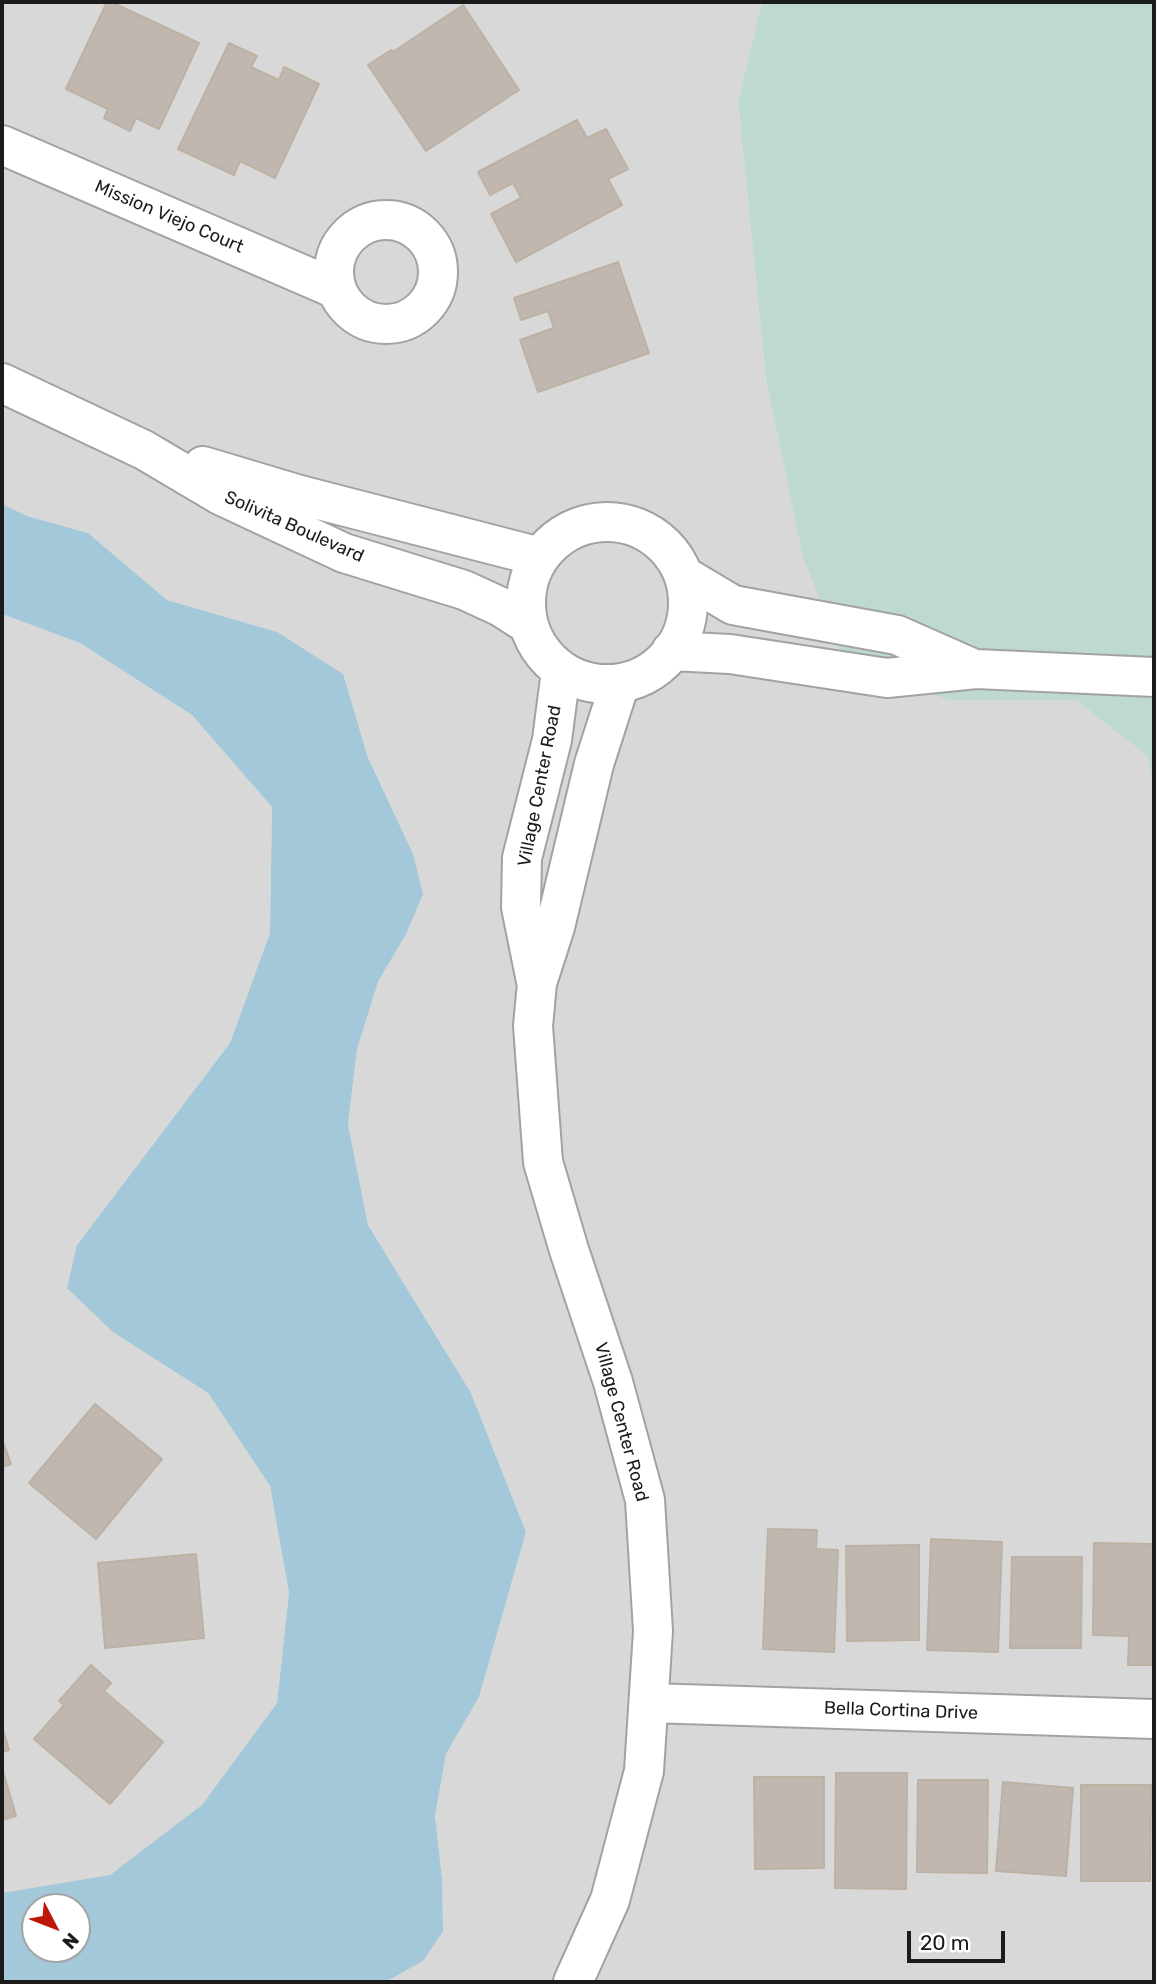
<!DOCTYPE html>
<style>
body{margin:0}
#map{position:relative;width:1156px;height:1984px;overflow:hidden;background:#ece9e0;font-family:Rubik,sans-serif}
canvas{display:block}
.frame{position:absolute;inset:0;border:4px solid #1b1b1b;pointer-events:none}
.north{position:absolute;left:21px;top:1893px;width:70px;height:70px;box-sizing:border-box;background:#fff;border:2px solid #a4a4a4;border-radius:50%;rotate:132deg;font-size:19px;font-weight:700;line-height:28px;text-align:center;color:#1b1b1b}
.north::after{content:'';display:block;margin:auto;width:24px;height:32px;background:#be1608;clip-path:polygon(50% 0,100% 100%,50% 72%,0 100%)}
.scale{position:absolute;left:907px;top:1931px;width:98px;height:32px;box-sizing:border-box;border:4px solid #1b1b1b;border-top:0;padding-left:9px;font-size:21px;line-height:24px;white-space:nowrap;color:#1b1b1b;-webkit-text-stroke:5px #fff;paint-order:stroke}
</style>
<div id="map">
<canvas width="1156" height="1984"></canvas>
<div class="frame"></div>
<div class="north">N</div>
<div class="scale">20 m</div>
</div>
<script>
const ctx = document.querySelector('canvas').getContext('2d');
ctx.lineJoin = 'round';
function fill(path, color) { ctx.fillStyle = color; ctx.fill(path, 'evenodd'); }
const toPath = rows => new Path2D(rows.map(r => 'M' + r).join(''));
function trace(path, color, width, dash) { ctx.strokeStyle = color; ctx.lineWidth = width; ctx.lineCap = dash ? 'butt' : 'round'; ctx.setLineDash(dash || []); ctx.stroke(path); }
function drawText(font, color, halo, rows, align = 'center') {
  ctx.font = font + ' Rubik,sans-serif'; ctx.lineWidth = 5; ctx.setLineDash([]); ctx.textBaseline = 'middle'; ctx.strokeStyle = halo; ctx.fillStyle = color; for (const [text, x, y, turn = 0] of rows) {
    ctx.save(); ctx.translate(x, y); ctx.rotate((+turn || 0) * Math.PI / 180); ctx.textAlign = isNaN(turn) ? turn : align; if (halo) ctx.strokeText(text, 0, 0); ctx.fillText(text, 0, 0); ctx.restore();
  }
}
fill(toPath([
 [2,2,762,2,738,101,766,380,802,554,949,700,1076,700,1147,756,1154,788,1154,1982,369,1982,387,1981,443,1931,442,1878,435,1816,446,1754,479,1697,526,1532,471,1393,368,1225,348,1124,357,1049,378,982,406,934,413,854,367,754,277,632,167,600,88,533,27,516,2,504],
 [2,614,80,643,192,715,272,807,270,933,230,1043,77,1245,113,1332,208,1393,270,1486,289,1593,277,1703,202,1806,110,1875,2,1893]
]), '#d9d8d8');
fill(toPath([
 [762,2,1154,2,1154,788,1147,756,1076,700,949,700,846,664,802,554,766,380,738,101]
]), '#bedacf');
fill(toPath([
 [2,504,27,516,88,533,167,600,277,632,343,674,367,755,413,854,423,894,406,934,378,982,357,1049,348,1124,368,1225,471,1393,526,1532,479,1697,446,1754,435,1816,442,1878,443,1931,423,1961,387,1981,2,1982,2,1893,110,1875,202,1805,277,1703,289,1593,270,1486,208,1393,113,1332,67,1288,77,1245,230,1043,270,933,272,807,192,715,80,643,2,614],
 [35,1907,77,1907,77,1949,35,1949]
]), '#a2c8d9');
const building = toPath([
 [107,2,111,2,199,43,159,129,136,118,130,131,104,118,108,109,66,89,107,2],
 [463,5,519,90,426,151,368,65,391,50,393,52,463,5],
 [229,43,257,56,251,67,279,80,284,67,319,84,275,178,240,161,234,175,178,149,229,43],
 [577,120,587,138,606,129,628,169,608,179,622,205,516,262,491,214,521,198,513,183,490,195,478,172,577,120],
 [618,262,649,353,538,392,520,340,554,328,548,311,521,320,514,298,618,262],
 [95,1404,162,1459,96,1539,29,1483,95,1404],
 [2,1439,11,1464,2,1467,2,1439],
 [768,1529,817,1530,816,1549,838,1550,834,1652,763,1649,768,1529],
 [931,1539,1002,1542,998,1652,927,1650,931,1539],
 [1094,1543,1154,1544,1154,1665,1128,1665,1129,1636,1093,1635,1094,1543],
 [919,1545,919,1640,847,1641,846,1546,919,1545],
 [196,1554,204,1638,105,1648,98,1563,196,1554],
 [1012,1557,1082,1557,1081,1648,1010,1648,1012,1557],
 [91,1665,111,1683,104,1691,163,1742,110,1804,34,1739,64,1705,59,1701,91,1665],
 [2,1727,9,1750,2,1752,2,1727],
 [2,1768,16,1816,2,1820,2,1768],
 [836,1773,907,1773,906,1889,835,1888,836,1773],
 [754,1777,824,1777,824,1868,755,1869,754,1777],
 [918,1780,988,1780,987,1873,917,1872,918,1780],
 [1003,1782,1073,1788,1066,1876,996,1871,1003,1782],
 [1081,1785,1151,1785,1150,1881,1081,1881,1081,1785]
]);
fill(building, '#c0b8b0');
trace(building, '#bdb1a3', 2);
const minor = toPath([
 [2,145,336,289],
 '334 272a52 52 0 1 1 104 0a52 52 0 1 1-104 0Z',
 [2,383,144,450,220,495,344,553,464,590,501,607,526,623],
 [203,466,300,495,540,557],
 '526 603a81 81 0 1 1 162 0a81 81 0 1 1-162 0Z',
 [686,577,733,605,897,635,974,669],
 [671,651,730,654,887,678,976,669,1154,677],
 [536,981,521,907,522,858,552,740,561,671],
 [649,1703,1154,1719],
 [573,1982,610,1900,644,1771,653,1631,645,1500,613,1382,569,1250,543,1162,533,1026,537,983,555,927,594,764,620,683]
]);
trace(minor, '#a2a2a2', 42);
trace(minor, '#fff', 38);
drawText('18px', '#1b1b1b', '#fff', [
 ["Mission Viejo Court",169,217,23],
 ["Solivita Boulevard",294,527,24],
 ["Village Center Road",540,786,-79],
 ["Village Center Road",621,1422,75],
 ["Bella Cortina Drive",901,1711,2]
]);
</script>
